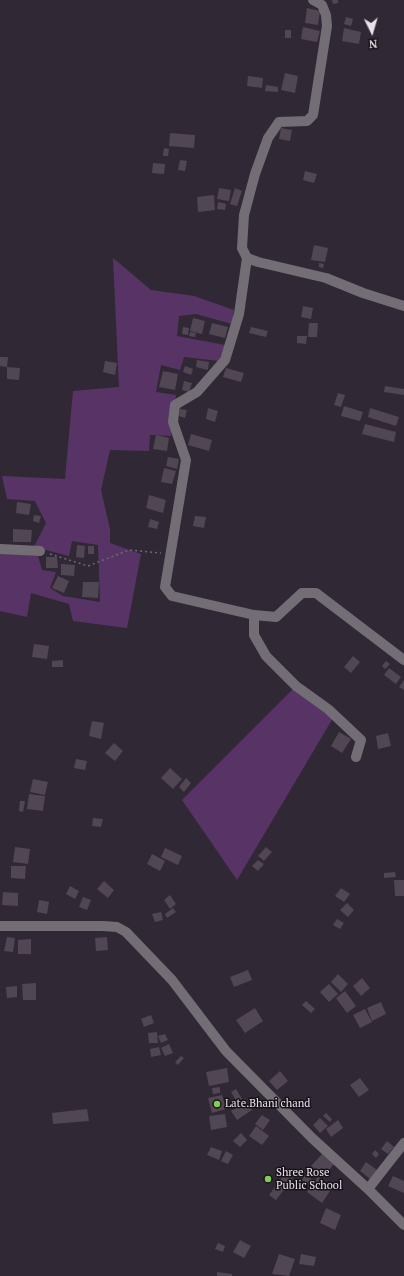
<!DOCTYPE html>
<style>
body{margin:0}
#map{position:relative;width:404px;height:1276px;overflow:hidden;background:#312835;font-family:"PT Serif",serif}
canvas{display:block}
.north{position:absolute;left:352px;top:12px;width:40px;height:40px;-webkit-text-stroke:3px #171218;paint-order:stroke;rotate:175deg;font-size:11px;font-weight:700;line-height:16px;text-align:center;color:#e8e1ea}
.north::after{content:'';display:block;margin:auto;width:14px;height:18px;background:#e8e1ea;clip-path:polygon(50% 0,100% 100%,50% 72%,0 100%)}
</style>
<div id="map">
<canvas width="404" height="1276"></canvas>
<div class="north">N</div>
</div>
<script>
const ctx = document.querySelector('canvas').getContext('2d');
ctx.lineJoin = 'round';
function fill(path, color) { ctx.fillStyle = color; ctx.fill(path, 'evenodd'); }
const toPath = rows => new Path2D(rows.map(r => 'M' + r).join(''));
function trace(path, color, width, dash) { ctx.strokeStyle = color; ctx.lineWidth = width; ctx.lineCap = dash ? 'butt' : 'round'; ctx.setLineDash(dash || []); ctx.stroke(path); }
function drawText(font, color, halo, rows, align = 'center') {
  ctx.font = font + ' "PT Serif",serif'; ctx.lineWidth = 3; ctx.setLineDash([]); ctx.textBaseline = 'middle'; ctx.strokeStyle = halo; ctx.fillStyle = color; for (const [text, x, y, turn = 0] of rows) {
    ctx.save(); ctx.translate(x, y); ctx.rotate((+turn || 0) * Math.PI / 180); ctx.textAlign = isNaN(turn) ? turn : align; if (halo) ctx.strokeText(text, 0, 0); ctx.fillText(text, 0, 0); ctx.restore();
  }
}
fill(toPath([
 [113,258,151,290,194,296,234,310,232,324,196,314,179,316,177,336,225,345,219,361,184,357,180,370,161,365,156,392,176,395,171,436,150,435,149,451,110,450,101,490,110,529,110,543,141,554,127,628,73,621,69,604,31,593,27,617,0,611,0,553,38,556,42,570,56,572,50,588,63,596,100,602,98,545,72,541,69,556,34,547,46,523,35,501,7,499,2,476,65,479,73,391,119,387],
 [293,689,333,718,237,880,182,800]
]), '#583466');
fill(toPath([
 [332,0,338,0,338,3,333,4],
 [307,8,320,11,318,25,305,23],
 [346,17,353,19,351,26,344,24],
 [303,27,320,31,317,42,301,39],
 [344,28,361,32,359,44,342,41],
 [285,30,291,30,291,38,285,38],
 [285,73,298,76,295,93,281,90],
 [248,76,263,78,262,88,247,86],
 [266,85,278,87,278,92,265,91],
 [281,128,292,130,290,141,279,139],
 [170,133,195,135,194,148,169,146],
 [164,148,169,149,168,156,163,156],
 [180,160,187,161,185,171,178,170],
 [153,163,165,164,164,174,152,173],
 [305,171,317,174,314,183,303,180],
 [219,188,231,190,229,201,217,199],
 [235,188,242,191,237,206,230,204],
 [214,195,215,210,198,212,197,197],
 [218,202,226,204,225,210,217,209],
 [314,245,328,248,325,262,311,260],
 [319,263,324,264,323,268,319,267],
 [303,306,313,308,311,319,301,317],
 [193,318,205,321,202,334,190,331],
 [212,323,228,327,225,338,209,334],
 [309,323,318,323,317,337,308,337],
 [183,327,189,328,188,335,182,334],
 [251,327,268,331,266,337,249,333],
 [190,332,196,333,195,337,189,336],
 [297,336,307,336,306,344,297,343],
 [0,357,8,357,7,367,0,366],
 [197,360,209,362,208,370,196,367],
 [105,361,117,363,115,375,103,372],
 [185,366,193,369,191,375,183,372],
 [7,367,20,368,19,380,7,379],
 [226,368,244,373,241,382,223,377],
 [163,371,178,374,175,390,159,387],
 [184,381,192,383,189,392,182,390],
 [385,386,404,389,404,395,384,392],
 [338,393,345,395,341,407,334,405],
 [344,406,363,412,360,421,341,416],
 [208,408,218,411,215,422,206,419],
 [370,408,399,417,396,426,368,417],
 [180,409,187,410,185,418,179,416],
 [365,424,396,432,394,442,362,434],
 [191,434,212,440,209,451,188,445],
 [156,435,169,438,167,451,153,449],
 [168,457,179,459,177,469,166,466],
 [164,468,176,471,172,484,161,482],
 [149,495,166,500,163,513,146,508],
 [17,502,31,504,29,515,16,513],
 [34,515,41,516,39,523,33,521],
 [195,516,206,517,204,528,193,526],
 [150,519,159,522,157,529,148,527],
 [13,529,32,530,31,542,13,542],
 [77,545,85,546,84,558,76,557],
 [88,546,94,546,94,554,88,554],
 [46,557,57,557,58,568,46,568],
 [61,564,75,565,74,576,61,575],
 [58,576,69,581,64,593,52,588],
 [83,582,99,582,98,598,82,597],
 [34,644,49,646,47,659,32,657],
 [353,656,360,662,351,673,344,667],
 [63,660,63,667,52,667,52,661],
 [386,661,390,664,385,669,382,666],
 [389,668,401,677,396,684,384,675],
 [404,680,404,690,399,687],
 [92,721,104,723,101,739,89,736],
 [339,732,351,739,342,753,331,746],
 [388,733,391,746,378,749,376,736],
 [114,743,123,751,115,761,105,753],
 [76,759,87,761,85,770,74,768],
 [170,768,182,779,173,789,161,778],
 [186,778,191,783,184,792,179,787],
 [33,779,48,782,45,795,30,792],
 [29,794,45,796,43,811,27,809],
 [20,801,25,801,23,812,19,811],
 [93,818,103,819,101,827,92,826],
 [15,847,30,849,28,864,13,862],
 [266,847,272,852,264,861,258,856],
 [165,848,182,856,178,865,161,857],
 [152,854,165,861,160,871,147,864],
 [258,860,264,864,258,871,252,866],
 [11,866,26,866,25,879,11,878],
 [395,872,396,877,384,878,384,873],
 [394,880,404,880,404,896,395,896],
 [104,881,114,890,108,898,97,889],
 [70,886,79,891,75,899,66,894],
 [341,888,350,894,344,902,335,896],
 [3,892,18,893,18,906,2,905],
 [170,895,176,904,170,909,164,900],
 [83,897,91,900,87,910,79,907],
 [39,900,49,902,47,914,37,912],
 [347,903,354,910,348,917,340,910],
 [173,908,176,912,167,918,165,914],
 [161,912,163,920,155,922,152,914],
 [337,919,344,923,340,929,333,925],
 [7,937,15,938,13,952,4,951],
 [107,937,108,950,96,951,95,938],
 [31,939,31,954,18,954,18,940],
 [248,970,252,980,234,987,230,977],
 [338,974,348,984,341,992,331,982],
 [362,978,370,988,361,996,353,986],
 [36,983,36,1000,23,1000,22,984],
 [329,984,338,994,329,1002,320,992],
 [17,986,17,997,7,998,6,987],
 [345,991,356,1006,347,1013,336,998],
 [306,1001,315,1009,311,1013,302,1005],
 [381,1002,386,1014,372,1021,367,1008],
 [255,1008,263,1021,245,1033,236,1020],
 [365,1009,372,1022,360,1028,353,1015],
 [151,1015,154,1023,144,1027,141,1019],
 [157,1032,158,1043,149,1043,148,1033],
 [165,1034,168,1040,161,1043,158,1036],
 [169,1044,173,1053,165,1056,161,1048],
 [159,1047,161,1055,151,1057,150,1049],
 [181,1056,184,1058,178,1065,175,1062],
 [227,1068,229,1082,209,1086,206,1072],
 [280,1071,288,1081,277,1090,269,1081],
 [360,1078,369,1090,359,1097,350,1085],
 [220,1087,220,1093,213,1094,212,1088],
 [236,1089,242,1099,237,1102,231,1092],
 [222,1095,226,1109,212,1113,208,1098],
 [246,1102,252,1110,237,1120,231,1111],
 [87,1109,89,1121,53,1124,52,1113],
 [326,1113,332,1119,330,1122,323,1116],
 [225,1114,227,1127,211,1130,209,1116],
 [262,1115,270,1120,263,1130,255,1124],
 [320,1118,328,1126,320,1133,313,1125],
 [338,1120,343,1128,331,1137,326,1129],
 [256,1126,269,1136,262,1145,249,1136],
 [241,1133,247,1140,240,1147,233,1141],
 [387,1141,394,1147,388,1154,381,1149],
 [211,1147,222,1151,219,1160,207,1155],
 [375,1150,379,1154,376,1158,372,1154],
 [226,1151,233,1155,228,1164,221,1161],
 [322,1154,334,1164,324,1176,311,1166],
 [366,1162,377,1170,370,1179,360,1171],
 [292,1168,298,1172,295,1177,289,1172],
 [286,1172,293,1178,276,1200,269,1195],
 [305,1175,313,1180,310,1185,302,1180],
 [393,1176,404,1181,404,1193,388,1186],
 [318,1177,332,1188,322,1203,307,1192],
 [326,1208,341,1215,335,1230,320,1223],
 [240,1240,251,1246,244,1258,233,1252],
 [218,1243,225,1246,223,1252,215,1249],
 [279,1254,295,1259,289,1276,272,1274],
 [301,1254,316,1257,314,1266,299,1264],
 [217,1272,232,1274,232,1276,217,1276]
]), '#504654');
trace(toPath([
 [50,554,88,566,129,550,161,553]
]), '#716974', 1.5, [2, 3]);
trace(toPath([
 [313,0,322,5,326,15,327,26,313,115,307,121,279,122,268,138,255,174,244,215,242,248,247,258,258,262,326,278,363,293,404,306],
 [247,258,239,314,225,360,197,392,175,405,173,422,186,460,165,587,172,596,254,615,276,617,302,593,316,593,404,660],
 [0,549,40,551],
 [254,615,254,635,266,656,296,686,328,709,361,740,356,757],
 [0,926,103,926,117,927,126,932,172,980,226,1051,312,1138,368,1189,404,1225],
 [368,1189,404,1143]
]), '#736e75', 10);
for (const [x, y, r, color] of [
 [217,1104,4,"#7fd052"],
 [268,1179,4,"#7fd052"]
]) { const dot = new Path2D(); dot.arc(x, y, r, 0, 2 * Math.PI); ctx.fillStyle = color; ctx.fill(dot); trace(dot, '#171218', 1.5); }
drawText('11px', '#e8e1ea', '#171218', [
 ["Late.Bhani chand",225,1104],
 ["Shree Rose",276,1173],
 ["Public School",276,1186]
], 'left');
</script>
